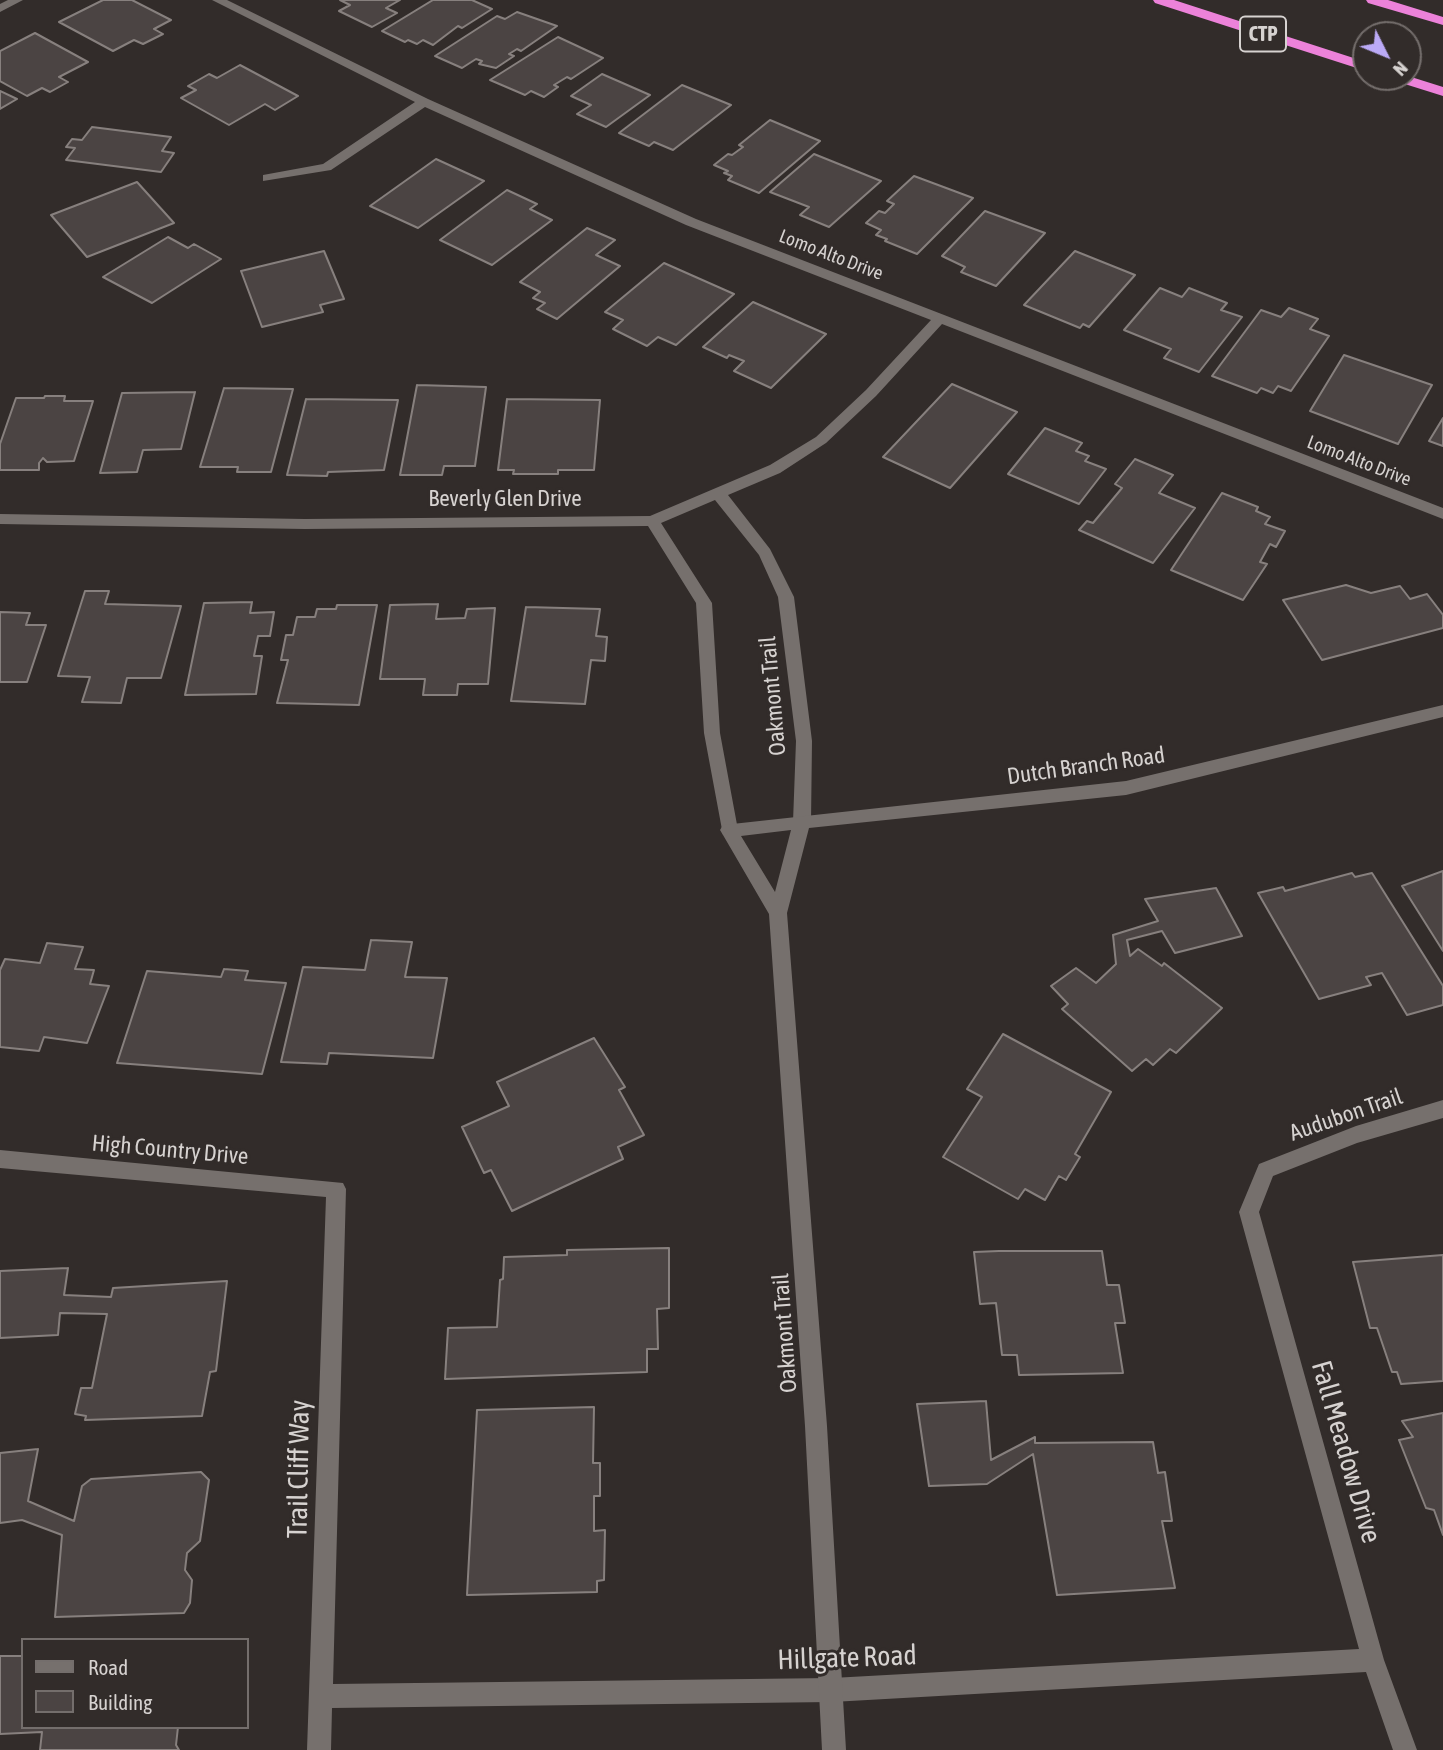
<!DOCTYPE html>
<style>
body{margin:0}
#map{position:relative;width:1443px;height:1750px;overflow:hidden;background:#322c2a;font-family:"Asap Condensed",sans-serif}
canvas{display:block}
.legend{position:absolute;left:21px;top:1638px;width:228px;height:91px;box-sizing:border-box;background:#322c2a;border:2px solid #746e6c;margin:0;padding:9px 12px;list-style:none;font-size:21px;color:#d6d2d0}
.legend li{display:flex;align-items:center;gap:14px;height:35px}
.legend b{width:35px;border:2px solid #746e6c}
.north{position:absolute;left:1352px;top:21px;width:70px;height:70px;box-sizing:border-box;background:#322c2a;border:2px solid #746e6c;border-radius:50%;rotate:133deg;font-size:19px;font-weight:700;line-height:28px;text-align:center;color:#d6d2d0}
.north::after{content:'';display:block;margin:auto;width:24px;height:32px;background:#bbaaf6;clip-path:polygon(50% 0,100% 100%,50% 72%,0 100%)}
</style>
<div id="map">
<canvas width="1443" height="1750"></canvas>
<ul class="legend">
<li><b style="height:9px;background:#76706d"></b>Road</li>
<li><b style="height:19px;background:#4b4443"></b>Building</li>
</ul>
<div class="north">N</div>
</div>
<script>
const ctx = document.querySelector('canvas').getContext('2d');
ctx.lineJoin = 'round';
function fill(path, color) { ctx.fillStyle = color; ctx.fill(path, 'evenodd'); }
const toPath = rows => new Path2D(rows.map(r => 'M' + r).join(''));
function trace(path, color, width, dash) { ctx.strokeStyle = color; ctx.lineWidth = width; ctx.lineCap = dash ? 'butt' : 'round'; ctx.setLineDash(dash || []); ctx.stroke(path); }
function drawText(font, color, halo, rows, align = 'center') {
  ctx.font = font + ' "Asap Condensed",sans-serif'; ctx.lineWidth = 6; ctx.setLineDash([]); ctx.textBaseline = 'middle'; ctx.strokeStyle = halo; ctx.fillStyle = color; for (const [text, x, y, turn = 0] of rows) {
    ctx.save(); ctx.translate(x, y); ctx.rotate((+turn || 0) * Math.PI / 180); ctx.textAlign = isNaN(turn) ? turn : align; if (halo) ctx.strokeText(text, 0, 0); ctx.fillText(text, 0, 0); ctx.restore();
  }
}
const building = toPath([
 [103,0,132,0,171,20,154,29,163,34,143,44,134,40,113,51,59,22,103,0],
 [340,0,400,0,386,8,397,13,372,27,339,11,350,5,340,0],
 [433,0,472,0,492,9,462,28,458,26,433,45,423,40,417,44,408,40,405,42,382,31,433,0],
 [517,12,557,26,521,51,517,49,509,54,514,56,496,68,479,64,482,61,476,59,462,68,435,56,497,16,505,19,517,12],
 [35,33,88,62,59,77,68,82,50,92,42,88,27,96,0,81,0,51,35,33],
 [558,37,603,58,571,79,567,77,554,85,558,87,544,97,531,91,525,95,490,80,558,37],
 [240,65,298,96,275,110,265,104,229,125,181,98,196,90,188,86,209,74,217,78,240,65],
 [602,74,650,95,606,127,577,114,591,105,571,96,602,74],
 [682,85,731,105,673,150,654,142,649,146,619,133,682,85],
 [0,91,17,99,0,109,0,91],
 [770,120,820,141,759,193,728,180,732,176,724,173,728,171,714,165,728,154,732,155,743,147,739,145,770,120],
 [92,127,171,137,162,151,174,153,161,172,66,160,75,148,66,147,72,139,82,140,92,127],
 [814,154,881,181,829,227,800,215,809,207,770,192,814,154],
 [436,159,484,181,418,228,370,206,436,159],
 [914,176,973,198,917,254,885,241,887,239,876,235,881,230,866,223,879,211,885,213,894,204,887,201,914,176],
 [137,182,174,223,87,257,51,215,137,182],
 [507,190,537,204,530,209,552,220,492,265,440,240,507,190],
 [985,211,1045,233,996,286,961,272,965,267,942,256,985,211],
 [587,228,615,240,596,255,620,266,557,319,537,309,545,303,533,298,540,292,520,282,587,228],
 [168,237,188,248,194,244,221,259,152,303,103,277,168,237],
 [324,251,344,299,320,305,323,312,262,327,241,271,324,251],
 [1075,251,1135,275,1089,327,1083,324,1080,328,1024,305,1075,251],
 [664,263,734,294,676,345,658,337,647,346,613,329,623,320,605,312,664,263],
 [1160,288,1182,297,1189,288,1227,303,1221,310,1242,317,1199,372,1164,358,1171,349,1124,330,1160,288],
 [753,302,826,334,771,388,734,371,744,361,729,355,727,358,703,347,753,302],
 [1289,308,1318,319,1310,329,1329,336,1291,391,1278,386,1273,393,1261,388,1257,393,1212,376,1261,310,1281,317,1289,308],
 [1344,355,1432,385,1398,444,1310,411,1344,355],
 [952,384,1017,412,950,488,883,457,952,384],
 [417,385,486,387,475,466,444,466,442,475,400,475,417,385],
 [224,388,293,389,271,472,237,472,238,467,200,467,224,388],
 [195,392,181,449,143,450,137,472,100,473,122,393,195,392],
 [45,396,65,396,64,401,93,401,74,461,47,462,43,458,39,463,39,470,0,470,0,444,16,398,44,398,45,396],
 [306,399,398,400,384,470,328,472,327,476,287,475,306,399],
 [507,399,600,400,594,470,558,470,558,474,513,474,514,470,498,470,507,399],
 [1443,418,1443,446,1429,441,1443,418],
 [1045,428,1082,443,1076,451,1089,456,1085,461,1106,469,1079,504,1008,474,1045,428],
 [1135,459,1173,475,1159,493,1195,508,1153,563,1079,530,1087,521,1093,523,1122,488,1115,484,1135,459],
 [1222,493,1258,507,1256,511,1270,517,1265,524,1285,531,1276,547,1270,544,1260,562,1267,564,1243,600,1171,570,1222,493],
 [1346,585,1371,593,1400,586,1410,599,1427,594,1443,615,1443,628,1322,660,1283,600,1346,585],
 [85,591,109,591,105,604,181,606,161,678,127,678,121,703,82,702,90,677,58,676,85,591],
 [252,602,250,613,274,612,270,636,258,636,254,656,262,656,256,694,185,695,204,603,252,602],
 [438,604,436,619,465,618,467,609,495,608,488,684,458,684,457,695,423,695,425,679,380,679,390,605,438,604],
 [337,605,377,605,359,705,277,703,288,660,281,660,286,635,293,635,297,617,315,617,317,609,336,609,337,605],
 [526,607,600,609,596,636,607,637,605,661,591,660,585,704,511,701,526,607],
 [0,612,30,613,26,625,46,625,27,682,0,682,0,612],
 [1443,871,1443,951,1402,886,1443,871],
 [1352,873,1355,877,1372,873,1443,986,1443,1005,1407,1015,1382,973,1366,977,1371,985,1319,999,1258,893,1283,887,1285,891,1352,873],
 [1216,888,1242,936,1175,953,1162,931,1127,940,1130,956,1138,949,1162,966,1164,963,1222,1008,1176,1053,1170,1049,1153,1065,1146,1059,1132,1071,1062,1009,1068,1004,1051,986,1076,968,1096,983,1116,964,1113,935,1158,921,1145,899,1216,888],
 [371,940,412,942,405,977,447,978,433,1058,329,1053,327,1064,281,1062,303,967,365,970,371,940],
 [47,943,83,947,75,969,94,970,90,984,109,986,87,1043,44,1037,39,1051,0,1047,0,970,5,959,40,963,47,943],
 [224,969,248,971,245,980,286,983,262,1074,117,1063,147,971,221,977,224,969],
 [1003,1034,1111,1092,1075,1154,1080,1157,1066,1180,1059,1176,1045,1200,1025,1189,1018,1199,943,1157,982,1097,967,1089,1003,1034],
 [594,1038,625,1087,619,1090,644,1135,618,1147,623,1159,512,1211,491,1170,484,1173,462,1127,509,1106,497,1082,594,1038],
 [669,1248,669,1308,657,1309,658,1349,647,1349,647,1372,445,1379,448,1328,497,1327,500,1280,503,1279,504,1257,567,1255,567,1250,669,1248],
 [999,1251,1102,1251,1107,1285,1119,1285,1125,1323,1115,1323,1123,1373,1019,1375,1017,1355,1002,1355,996,1303,980,1304,974,1252,999,1251],
 [1443,1255,1443,1381,1401,1384,1397,1372,1392,1372,1377,1328,1370,1328,1353,1262,1443,1255],
 [68,1268,64,1295,111,1297,113,1288,227,1281,216,1371,210,1372,202,1416,85,1420,86,1416,75,1414,81,1388,92,1388,107,1314,60,1313,58,1335,0,1338,0,1271,68,1268],
 [986,1401,991,1460,1035,1437,1035,1443,1153,1442,1158,1473,1165,1472,1172,1521,1162,1521,1175,1588,1057,1595,1033,1454,987,1484,929,1486,917,1404,986,1401],
 [594,1407,593,1463,600,1463,600,1496,594,1496,594,1531,605,1530,604,1580,597,1581,597,1592,467,1595,477,1410,594,1407],
 [1443,1413,1443,1535,1434,1510,1426,1508,1399,1440,1413,1437,1402,1421,1443,1413],
 [38,1449,28,1501,74,1521,82,1486,91,1479,201,1472,209,1480,200,1541,187,1553,185,1570,192,1580,190,1603,184,1613,55,1617,62,1535,22,1520,0,1523,0,1453,38,1449],
 [0,1656,23,1656,23,1727,178,1727,176,1745,179,1750,40,1750,42,1732,0,1734,0,1656]
]);
fill(building, '#4b4443');
trace(building, '#87807e', 2);
fill(toPath([
 [8,0,23,0,0,12,0,4,8,0],
 [212,0,227,0,428,99,696,219,1443,508,1443,519,942,324,876,396,826,443,780,473,728,495,770,549,794,597,812,741,811,822,808,827,802,829,796,827,793,822,796,741,778,597,759,555,715,500,661,523,712,603,720,733,738,830,735,835,723,835,704,733,696,603,648,526,305,529,0,524,0,514,305,519,650,516,770,465,816,437,866,390,931,320,686,225,425,107,331,170,263,181,263,175,323,164,415,102,212,0],
 [1443,1100,1443,1118,1357,1143,1273,1176,1259,1212,1384,1660,1417,1750,1393,1750,1366,1672,832,1702,332,1708,331,1750,307,1750,326,1197,0,1168,0,1150,343,1183,346,1189,333,1684,832,1678,1359,1649,1239,1212,1259,1164,1356,1126,1443,1100]
]), '#76706d');
fill(toPath([
 [1443,705,1443,717,1126,795,809,828,787,913,827,1426,846,1750,822,1750,805,1426,769,914,723,835,720,830,723,825,1126,781,1443,705],
 [791,830,775,892,741,836,791,830]
]), '#76706d');
fill(toPath([
 [1153,0,1174,0,1366,62,1366,71,1155,3,1153,0],
 [1366,0,1388,0,1443,17,1443,25,1368,3,1366,0],
 [1408,76,1443,87,1443,96,1392,80,1390,77,1408,76]
]), '#ec82d9');
drawText('19px', '#d6d2d0', '#322c2a', [
 ["Lomo Alto Drive",831,255,21],
 ["Lomo Alto Drive",1359,461,21]
]);
for (const [x, y, w] of [
 [1263,34,46]
]) { const box = new Path2D(); box.roundRect(x - w / 2, y - 17.5, w, 35, 5); ctx.fillStyle = '#322c2a'; ctx.fill(box); trace(box, '#d6d2d0', 2); }
drawText('bold 21px', '#d6d2d0', null, [
 ["CTP",1263,34]
]);
drawText('23px', '#d6d2d0', '#322c2a', [
 ["Beverly Glen Drive",505,499],
 ["Oakmont Trail",773,696,-95],
 ["Dutch Branch Road",1086,766,-8],
 ["Audubon Trail",1346,1115,-19],
 ["High Country Drive",170,1150,5],
 ["Oakmont Trail",785,1333,-94]
]);
drawText('28px', '#d6d2d0', '#322c2a', [
 ["Fall Meadow Drive",1346,1452,74],
 ["Trail Cliff Way",299,1469,-89],
 ["Hillgate Road",847,1658,-2]
]);
</script>
